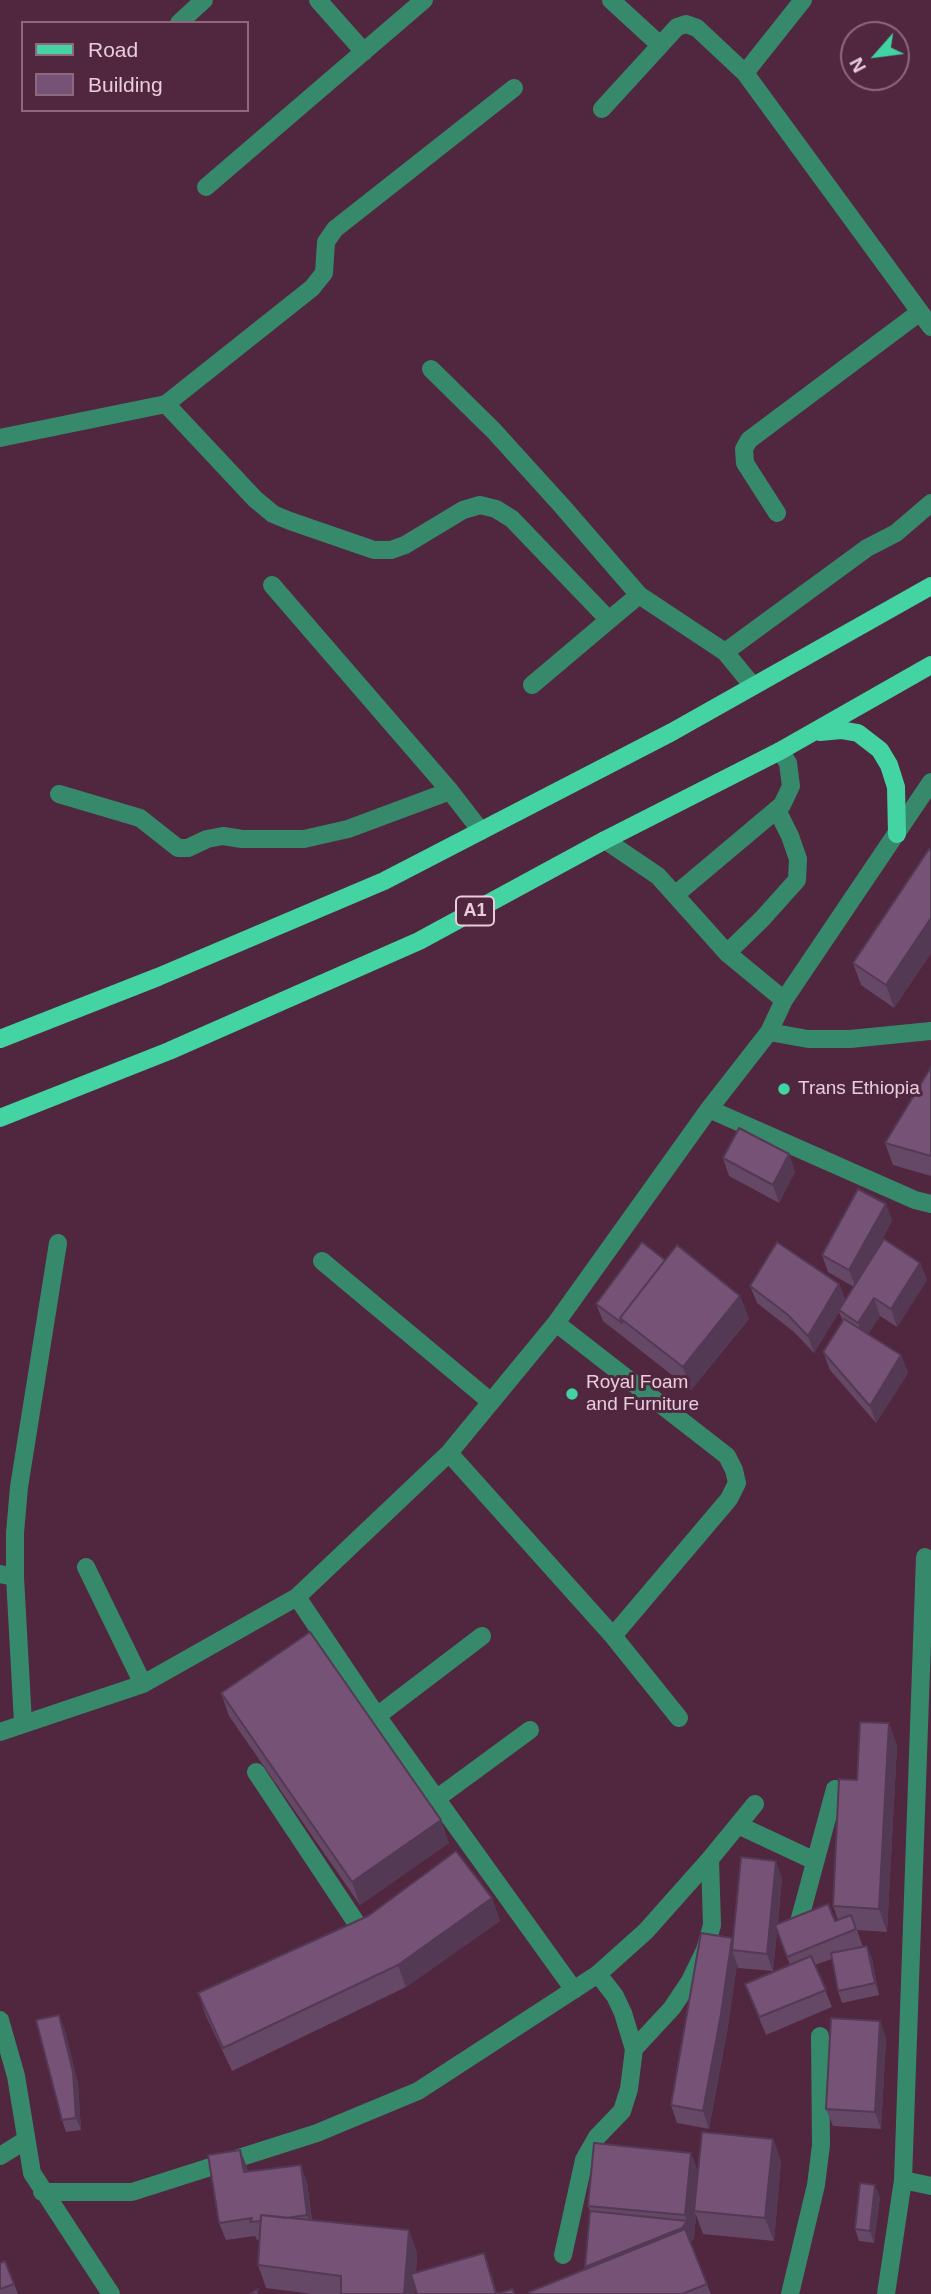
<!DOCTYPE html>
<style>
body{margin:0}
#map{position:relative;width:931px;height:2294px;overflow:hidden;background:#51263f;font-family:Arial,sans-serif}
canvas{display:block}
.legend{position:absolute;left:21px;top:21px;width:228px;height:91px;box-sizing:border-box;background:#51263f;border:2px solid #8e697d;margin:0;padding:9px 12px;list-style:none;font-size:21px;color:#e9cddb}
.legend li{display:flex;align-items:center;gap:14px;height:35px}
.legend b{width:35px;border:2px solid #8e697d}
.north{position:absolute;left:840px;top:21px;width:70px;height:70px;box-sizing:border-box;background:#51263f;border:2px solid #8e697d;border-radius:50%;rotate:242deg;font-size:19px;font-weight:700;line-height:28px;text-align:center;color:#e9cddb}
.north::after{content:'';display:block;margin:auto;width:24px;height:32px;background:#3fd4a2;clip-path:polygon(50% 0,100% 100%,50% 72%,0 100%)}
</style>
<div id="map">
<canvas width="931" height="2294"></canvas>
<ul class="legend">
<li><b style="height:9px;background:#44d4a3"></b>Road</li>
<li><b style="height:19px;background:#765277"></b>Building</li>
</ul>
<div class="north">N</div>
</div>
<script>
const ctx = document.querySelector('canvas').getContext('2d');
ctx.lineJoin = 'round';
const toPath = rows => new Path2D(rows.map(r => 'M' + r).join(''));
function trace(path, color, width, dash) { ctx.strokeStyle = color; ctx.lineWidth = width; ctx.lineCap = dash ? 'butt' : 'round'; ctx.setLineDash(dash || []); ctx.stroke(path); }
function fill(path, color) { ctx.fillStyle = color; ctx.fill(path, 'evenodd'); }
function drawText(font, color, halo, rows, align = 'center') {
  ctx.font = font + ' Arial,sans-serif'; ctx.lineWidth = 6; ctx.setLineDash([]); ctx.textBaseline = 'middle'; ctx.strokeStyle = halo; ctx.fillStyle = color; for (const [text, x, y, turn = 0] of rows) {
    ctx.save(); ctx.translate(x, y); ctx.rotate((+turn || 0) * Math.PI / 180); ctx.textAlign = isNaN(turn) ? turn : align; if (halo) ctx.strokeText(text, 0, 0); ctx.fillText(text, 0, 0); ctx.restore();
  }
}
trace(toPath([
 [318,0,364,52],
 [611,0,660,45],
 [803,0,745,73,931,327],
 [179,23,204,0],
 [602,109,677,27,686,24,697,28,745,73],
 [206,187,424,0],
 [431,369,494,431,562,506,639,595,725,652,753,686],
 [166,404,255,499,273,514,290,521,374,550,391,550,405,545,463,510,480,505,496,509,512,519,609,620,639,595],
 [0,438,166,404,312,288,324,273,326,242,335,229,514,88],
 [777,513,745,463,744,449,749,440,920,312],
 [272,585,450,791,481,831],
 [725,652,867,548,896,533,931,503],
 [532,685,609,620],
 [59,794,140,818,178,848,188,848,207,839,223,836,242,839,304,839,348,829,450,791],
 [605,840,658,876,727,953,784,1000],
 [675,895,782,805,791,786,788,763,780,751],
 [727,953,762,919,797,880,798,859,790,836,777,810],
 [769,1032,808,1039,850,1039,931,1031],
 [709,1109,915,1200,931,1204],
 [322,1261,491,1402],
 [556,1323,727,1456,734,1470,737,1483,729,1499,613,1636],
 [449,1453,613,1636,679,1718],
 [86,1567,143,1684],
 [0,1574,15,1577,23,1723],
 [15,1577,15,1533,19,1487,58,1243],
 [297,1597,377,1716,574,1990],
 [377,1716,482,1636],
 [0,1732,143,1684,297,1597,449,1453,556,1323,709,1109,769,1032,784,1000,931,782],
 [256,1772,359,1927],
 [436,1799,530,1730],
 [738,1825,815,1861],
 [797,1929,835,1789],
 [0,2020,16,2076,32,2173,111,2294],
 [634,2049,672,2008,690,1981,705,1950,712,1925,710,1859],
 [0,2156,26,2140],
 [903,2180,931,2186],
 [42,2192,132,2192,317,2133,418,2091,598,1974,646,1931,710,1859,755,1804],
 [563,2255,584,2160,597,2137,622,2111,629,2089,634,2049,623,2013,615,1996,598,1974],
 [790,2294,816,2185,821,2145,820,2036],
 [886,2294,903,2180,925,1557]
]), '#37896b', 18);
trace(toPath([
 [820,732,841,730,858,733,880,750,889,765,896,787,897,834],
 [0,1039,158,977,384,881,672,732,931,586],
 [0,1118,169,1051,419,941,605,840,780,751,931,665]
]), '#44d4a3', 18);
fill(toPath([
 [931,850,931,953,894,1008,861,985,853,963],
 [931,1067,931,1176,893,1165,885,1143],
 [789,1154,795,1172,779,1203,729,1176,723,1158],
 [886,1204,892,1221,870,1261,920,1263,927,1280,897,1327,880,1316,868,1334,901,1355,908,1373,876,1423,830,1370,823,1352,843,1321,839,1312,814,1353,794,1332,757,1303,750,1286,839,1284,845,1300,854,1287,828,1272,822,1255],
 [665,1260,740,1296,749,1319,691,1390,603,1321,596,1304],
 [221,1693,449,1843,360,1905,229,1716],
 [889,1723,897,1746,887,1932,857,1930,863,1947,872,1958,879,1995,842,2003,838,1991,832,1959,815,1965,832,2007,766,2035,745,1984,790,1965,777,1932,773,1971,738,1968,737,1964,727,2032,709,2129,677,2123,671,2105,733,1941,782,1878,778,1923,838,1920,833,1906,857,1780],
 [492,1898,500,1921,406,1987,232,2071,206,2016,198,1993],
 [880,2021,886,2039,881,2129,833,2126,826,2109],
 [64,2027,78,2084,81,2130,66,2132,62,2120],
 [773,2139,781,2161,774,2241,703,2234,696,2215,694,2238,690,2243,711,2294,530,2294,586,2269,590,2211,588,2206,698,2171],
 [240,2150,248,2171,307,2182,312,2220,409,2230,417,2253,416,2273,492,2276,497,2294,515,2294,417,2294,415,2286,414,2294,312,2294,266,2288,258,2265,260,2239,257,2240,255,2236,226,2240,219,2223],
 [880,2197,874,2243,859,2241,855,2229],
 [5,2261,18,2294,0,2294,0,2263]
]), '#654766');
fill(toPath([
 [931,918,931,953,894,1008,886,985],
 [789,1154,795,1172,779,1203,773,1185],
 [886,1204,892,1221,856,1288,849,1270],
 [920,1263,927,1280,897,1327,891,1309],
 [839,1284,846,1301,814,1353,808,1336],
 [740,1296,749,1319,691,1390,683,1367],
 [874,1298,880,1316,864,1340,858,1323],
 [901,1355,908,1373,876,1423,870,1406],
 [889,1723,897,1746,887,1932,879,1909],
 [441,1820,449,1843,360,1905,352,1882],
 [776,1861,782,1878,773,1971,767,1954],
 [492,1898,500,1921,406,1987,398,1965],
 [732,1938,737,1951,732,1950,737,1964,727,2032,709,2129,703,2111],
 [867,1946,872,1958,879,1995,875,1983],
 [59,2015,64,2027,78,2084,81,2130,76,2118],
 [880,2021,886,2039,881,2129,875,2112],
 [773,2139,781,2161,774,2241,765,2218],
 [240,2150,247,2167,250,2189,244,2172],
 [691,2153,700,2176,694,2211,696,2215,694,2238,689,2246,682,2228,687,2221,685,2215],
 [301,2165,307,2182,313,2233,307,2215],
 [875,2185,880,2197,874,2243,870,2231],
 [409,2230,417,2253,414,2294,404,2294],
 [484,2253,492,2276,497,2294,496,2294]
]), '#533953');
const building = toPath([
 [929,849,931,850,931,918,886,985,853,963,929,849],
 [931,1067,931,1156,885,1143,931,1067],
 [739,1128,789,1154,773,1185,723,1158,739,1128],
 [858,1189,886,1204,849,1270,822,1255,858,1189],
 [884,1239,920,1263,891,1309,874,1298,858,1323,839,1310,884,1239],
 [642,1242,665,1260,620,1318,622,1323,596,1304,642,1242],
 [777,1242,839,1284,808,1336,787,1314,750,1286,777,1242],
 [677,1245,740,1296,683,1367,620,1318,677,1245],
 [844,1319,901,1355,870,1406,823,1352,844,1319],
 [310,1632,441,1820,352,1882,221,1693,310,1632],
 [860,1722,889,1723,879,1909,833,1906,839,1779,857,1780,860,1722],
 [456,1851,492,1898,398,1965,223,2048,198,1993,368,1916,456,1851],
 [741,1857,776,1861,767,1954,732,1950,741,1857],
 [828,1904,835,1921,851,1915,856,1929,787,1957,775,1925,828,1904],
 [701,1933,732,1938,721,2014,703,2111,671,2105,701,1933],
 [867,1946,875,1983,838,1991,831,1953,867,1946],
 [811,1956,826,1990,759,2017,745,1984,811,1956],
 [59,2015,73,2072,76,2118,62,2120,36,2020,59,2015],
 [831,2018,880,2021,875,2112,826,2109,831,2018],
 [702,2132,773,2139,765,2218,694,2211,702,2132],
 [594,2143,691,2153,685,2215,588,2206,594,2143],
 [240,2150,244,2172,301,2165,307,2215,286,2218,261,2215,261,2221,250,2222,252,2218,219,2223,208,2155,240,2150],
 [860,2183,875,2185,870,2231,855,2229,860,2183],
 [590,2211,687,2221,682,2228,585,2267,590,2211],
 [261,2215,409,2230,404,2294,341,2294,341,2276,258,2265,261,2215],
 [685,2229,707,2284,682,2294,530,2294,529,2292,685,2229],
 [484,2253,496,2294,417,2294,411,2274,484,2253],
 [5,2261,14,2284,0,2289,0,2263,5,2261],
 [258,2289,257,2294,250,2294,258,2289],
 [513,2289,514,2294,496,2294,513,2289]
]);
fill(building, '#765277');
trace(building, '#533953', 2);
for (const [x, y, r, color] of [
 [784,1089,7,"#3fd4a2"],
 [572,1394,7,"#3fd4a2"]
]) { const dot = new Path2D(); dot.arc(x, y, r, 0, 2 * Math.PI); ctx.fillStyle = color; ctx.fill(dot); trace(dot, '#51263f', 2.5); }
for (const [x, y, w] of [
 [475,911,38]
]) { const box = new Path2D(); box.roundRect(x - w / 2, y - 14.5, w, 29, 5); ctx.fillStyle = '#51263f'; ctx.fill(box); trace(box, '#e9cddb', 2); }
drawText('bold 18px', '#e9cddb', null, [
 ["A1",475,911]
]);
drawText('19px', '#e9cddb', '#51263f', [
 ["Trans Ethiopia",798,1089],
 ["Royal Foam",586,1383],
 ["and Furniture",586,1405]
], 'left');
</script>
